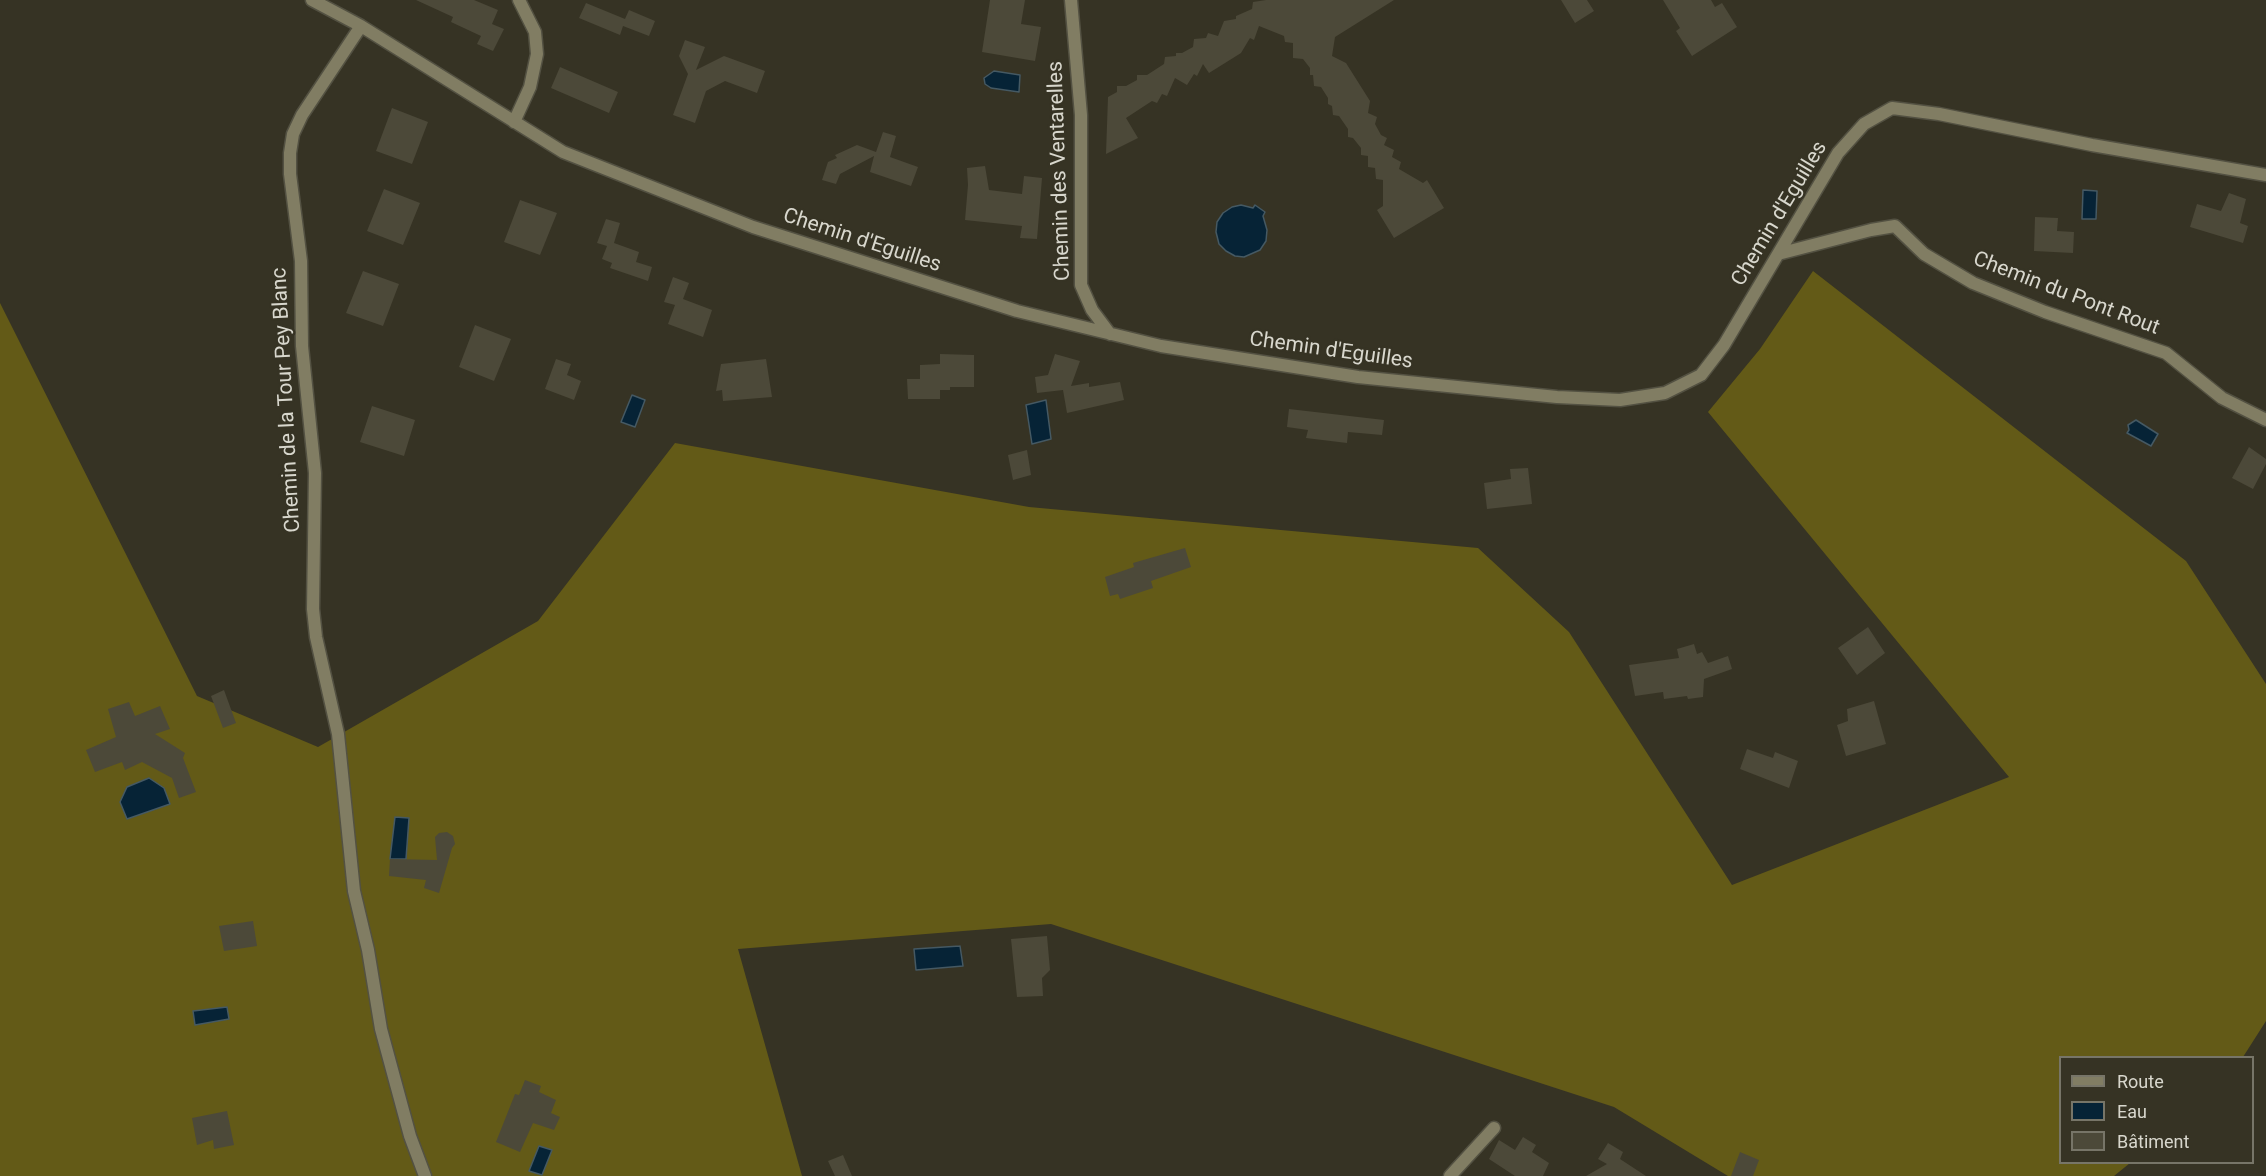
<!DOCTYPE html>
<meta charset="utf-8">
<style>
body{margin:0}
#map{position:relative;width:2266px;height:1176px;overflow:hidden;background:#363324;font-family:Roboto,sans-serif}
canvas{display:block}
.legend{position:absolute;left:2059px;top:1056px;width:195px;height:108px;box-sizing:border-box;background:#363324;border:2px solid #777568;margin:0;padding:8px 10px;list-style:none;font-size:18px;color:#d8d7cd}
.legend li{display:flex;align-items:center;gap:12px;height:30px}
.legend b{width:30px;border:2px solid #777568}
</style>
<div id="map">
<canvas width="2266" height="1176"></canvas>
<ul class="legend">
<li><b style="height:8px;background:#817d63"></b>Route</li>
<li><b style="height:16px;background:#062336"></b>Eau</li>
<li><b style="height:16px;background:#4c4939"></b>Bâtiment</li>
</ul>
</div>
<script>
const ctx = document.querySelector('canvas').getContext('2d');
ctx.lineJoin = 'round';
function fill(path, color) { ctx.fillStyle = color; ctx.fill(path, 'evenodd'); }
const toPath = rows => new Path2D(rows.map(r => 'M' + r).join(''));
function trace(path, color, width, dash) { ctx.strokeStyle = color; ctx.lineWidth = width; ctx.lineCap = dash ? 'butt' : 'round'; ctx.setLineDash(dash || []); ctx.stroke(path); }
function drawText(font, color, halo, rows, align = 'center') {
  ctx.font = font + ' Roboto,sans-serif'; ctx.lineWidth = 4.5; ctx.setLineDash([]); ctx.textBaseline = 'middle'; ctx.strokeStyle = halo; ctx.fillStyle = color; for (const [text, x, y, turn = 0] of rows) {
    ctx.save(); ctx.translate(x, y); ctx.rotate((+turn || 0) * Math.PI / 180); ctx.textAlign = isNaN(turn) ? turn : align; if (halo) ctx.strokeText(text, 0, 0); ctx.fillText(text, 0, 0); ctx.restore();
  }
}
fill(toPath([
 [1813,271,2186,561,2266,684,2266,1021,2243,1057,2060,1058,2060,1162,2130,1163,2114,1176,1728,1176,1614,1107,1051,924,738,949,802,1176,0,1176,0,303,197,696,318,747,538,621,675,443,1029,507,1478,548,1569,632,1732,885,2009,777,1708,412,1760,349]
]), '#635a17');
const water = toPath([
 [994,71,1020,75,1019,92,991,88,985,84,984,78,994,71],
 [2083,190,2097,191,2096,219,2082,219,2083,190],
 [1241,205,1253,208,1255,205,1265,212,1263,216,1267,230,1266,241,1260,250,1244,257,1235,256,1226,251,1219,244,1216,232,1217,222,1223,213,1232,207,1241,205],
 [632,395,645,400,635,427,621,422,632,395],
 [1046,400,1051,439,1032,444,1026,405,1046,400],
 [2136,420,2158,434,2151,446,2127,433,2129,430,2128,425,2136,420],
 [149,778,164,788,170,804,127,819,120,802,127,787,149,778],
 [395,817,409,818,406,859,390,859,395,817],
 [960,946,963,966,916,970,914,949,960,946],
 [227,1007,229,1019,195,1025,193,1011,227,1007],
 [539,1146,552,1150,542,1175,529,1171,539,1146]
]);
fill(water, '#062336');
trace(water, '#455963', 1.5);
fill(toPath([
 [416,0,474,0,498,10,492,24,504,29,493,51,477,44,481,36,451,22,453,17],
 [990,0,1025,0,1021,24,1041,27,1035,61,982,52],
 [1266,0,1394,0,1335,37,1332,56,1346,63,1370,101,1368,113,1377,117,1375,124,1381,135,1387,138,1384,145,1394,150,1392,157,1401,162,1399,169,1423,183,1427,180,1444,208,1394,238,1377,210,1383,206,1383,180,1376,179,1375,168,1368,167,1368,156,1361,155,1361,148,1353,138,1348,137,1348,129,1339,116,1333,115,1332,106,1328,104,1328,98,1321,87,1314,86,1313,75,1310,75,1310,68,1303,59,1293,58,1293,43,1285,42,1284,36,1259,26,1254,40,1250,38,1241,53,1209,73,1203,64,1197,76,1194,74,1187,85,1175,78,1167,96,1162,94,1157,103,1152,101,1126,118,1138,138,1106,154,1108,97,1117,92,1117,86,1126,86,1137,80,1137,75,1147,75,1164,64,1165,57,1176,56,1176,53,1182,53,1193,47,1194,39,1206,38,1208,33,1218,36,1224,21,1236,19,1236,16,1252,9,1253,2],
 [1561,0,1587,0,1594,11,1575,23],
 [1663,0,1711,0,1715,7,1722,3,1737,27,1692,56,1676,31,1680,28],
 [586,3,625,19,629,10,655,21,649,36,623,26,620,35,579,18],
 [685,40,705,47,696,70,724,56,765,71,757,93,725,81,706,91,695,123,673,115,688,74,679,56],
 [560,67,618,92,609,113,551,88],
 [392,108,428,122,412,164,376,151],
 [883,132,896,136,890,157,918,167,911,186,870,172,874,156,840,174,836,184,822,180,828,162,837,158,835,155,857,145,876,152],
 [985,166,989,190,1022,194,1024,176,1042,178,1037,239,1020,238,1022,226,965,220,968,185,967,168],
 [384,189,420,203,403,245,367,231],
 [2229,193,2246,199,2240,223,2248,226,2243,243,2190,227,2197,204,2221,211],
 [520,200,557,213,540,255,504,242],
 [2035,217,2058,218,2057,231,2074,232,2073,253,2034,251],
 [606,219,620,223,614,243,639,252,636,262,652,267,648,281,610,268,612,263,602,259,607,246,597,243],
 [363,271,399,284,383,326,346,313],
 [673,277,689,283,683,299,712,310,703,337,668,324,675,305,664,302],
 [475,325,511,339,494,381,459,367],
 [940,354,974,355,974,387,950,387,950,390,940,390,940,399,908,399,907,379,920,379,920,365,940,364],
 [1055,354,1080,361,1071,386,1089,383,1089,387,1120,382,1124,400,1067,413,1063,390,1037,393,1035,377,1048,375],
 [556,359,571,364,567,375,581,381,574,400,545,389],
 [766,359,772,397,723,401,722,390,716,391,721,364],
 [372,406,415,420,404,456,360,442],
 [1289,409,1384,420,1382,435,1348,432,1347,443,1306,438,1308,430,1287,427],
 [2249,447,2266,459,2266,464,2253,489,2232,478],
 [1027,450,1031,475,1013,480,1008,455],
 [1528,468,1532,504,1487,509,1484,483,1511,479,1510,469],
 [1185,548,1191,567,1151,581,1153,588,1120,599,1118,594,1110,596,1105,577,1134,567,1133,563],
 [1868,627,1885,653,1857,675,1838,648],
 [1694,644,1697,654,1702,652,1708,663,1728,656,1732,669,1704,679,1703,697,1688,699,1687,696,1664,699,1663,692,1635,696,1629,665,1679,658,1677,649],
 [224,690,236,723,223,728,211,696],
 [1874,701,1886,744,1846,756,1837,725,1848,721,1847,709],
 [129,702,135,716,160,706,170,729,155,734,185,753,183,758,196,792,179,798,172,778,142,762,125,770,122,762,95,772,86,750,116,737,108,709],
 [1747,749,1773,758,1775,752,1798,761,1789,788,1740,769],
 [447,832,453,836,455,844,452,848,439,893,424,888,426,880,389,876,390,859,437,860,435,837,439,833],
 [253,921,257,946,224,951,219,926],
 [1047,936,1050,970,1042,978,1043,996,1017,997,1011,939],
 [525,1080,541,1086,539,1092,556,1100,551,1113,560,1117,554,1130,533,1123,520,1152,496,1142,515,1094,519,1095],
 [227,1111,234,1145,214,1149,213,1140,197,1145,192,1118],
 [1523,1137,1536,1145,1532,1152,1549,1163,1543,1176,1515,1176,1489,1159,1499,1140,1515,1150],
 [1608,1143,1623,1152,1620,1159,1646,1176,1586,1176,1607,1164,1598,1159],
 [1740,1152,1759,1160,1753,1176,1731,1176],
 [843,1155,852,1176,835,1176,828,1161]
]), '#4c4939');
const street = toPath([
 [312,0,361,26,563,152,753,227,1017,311,1161,346,1358,377,1557,397,1620,400,1665,393,1701,375,1724,345,1838,153,1864,124,1892,108,1939,114,2092,145,2266,175],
 [1071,0,1081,115,1081,285,1092,310,1110,334],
 [361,26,302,115,293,134,290,153,290,174,301,261,302,346,315,473,313,609,316,637,338,734,354,891,368,950,381,1029,410,1136,425,1176],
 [514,122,530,87,537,54,535,32,519,0],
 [1778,254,1871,230,1895,226,1924,254,1973,283,2045,312,2166,353,2222,398,2266,420],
 [1450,1176,1494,1128]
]);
trace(street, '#535142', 15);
trace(street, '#817d63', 12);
drawText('21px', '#d8d7cd', '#363324', [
 ["Chemin des Ventarelles",1060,171,-92],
 ["Chemin d'Eguilles",1780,214,-59],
 ["Chemin d'Eguilles",862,241,18],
 ["Chemin du Pont Rout",2066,294,21],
 ["Chemin d'Eguilles",1331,351,8],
 ["Chemin de la Tour Pey Blanc",287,400,-93]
]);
</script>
